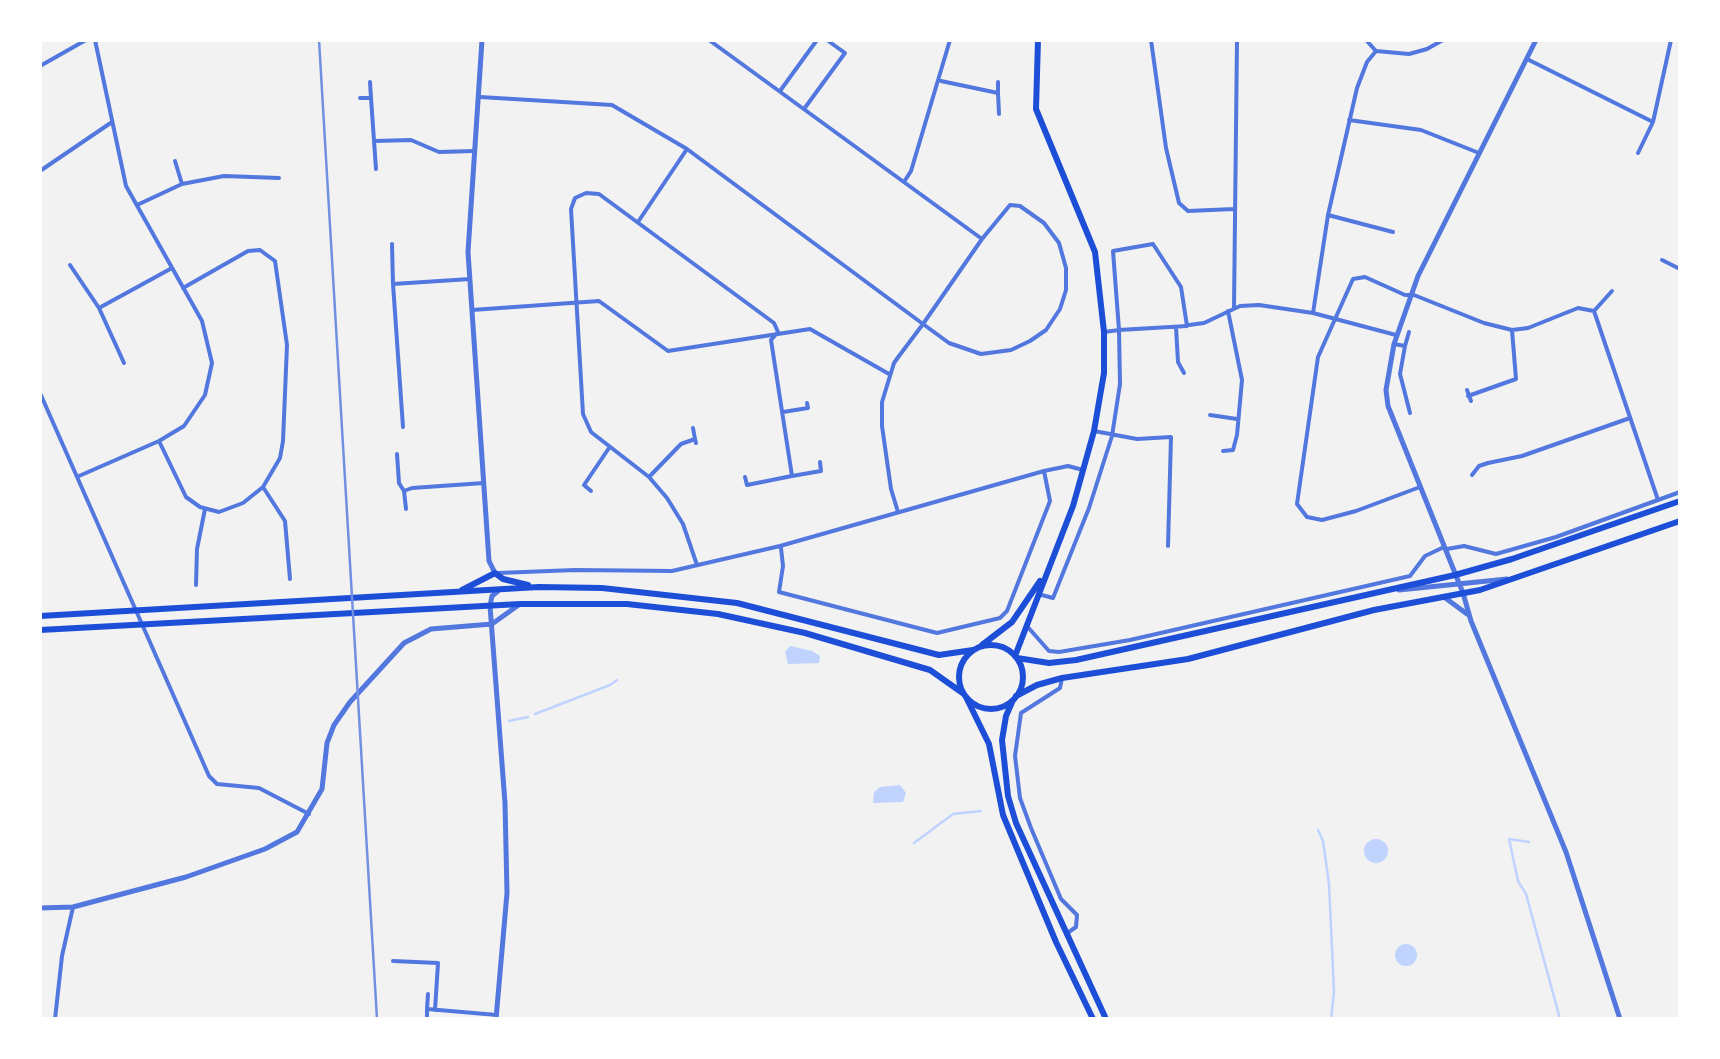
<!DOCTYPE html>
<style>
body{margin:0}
#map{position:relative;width:1720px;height:1059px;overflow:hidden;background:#f2f2f2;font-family:"Golos Text",sans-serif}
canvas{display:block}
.frame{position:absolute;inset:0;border:42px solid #fff;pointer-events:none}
</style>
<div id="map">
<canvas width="1720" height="1059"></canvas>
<div class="frame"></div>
</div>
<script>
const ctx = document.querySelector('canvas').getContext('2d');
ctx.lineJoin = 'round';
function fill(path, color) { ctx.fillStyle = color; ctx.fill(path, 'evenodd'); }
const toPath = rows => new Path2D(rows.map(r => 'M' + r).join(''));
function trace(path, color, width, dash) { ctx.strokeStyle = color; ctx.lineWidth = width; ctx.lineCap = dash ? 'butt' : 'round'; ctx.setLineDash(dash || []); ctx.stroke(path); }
fill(toPath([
 [790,646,812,651,820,656,819,663,788,664,785,652],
 [900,785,906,793,903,802,873,803,874,792,880,787],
 '1364 851a12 12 0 1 1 24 0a12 12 0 1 1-24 0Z',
 '1395 955a11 11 0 1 1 22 0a11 11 0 1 1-22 0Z'
]), '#bfd3fe');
trace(toPath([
 [535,714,610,685,617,680],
 [509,721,528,717],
 [1318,830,1323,841,1329,884,1334,992,1331,1019],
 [1529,842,1509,839,1518,881,1526,894,1560,1019],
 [914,843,953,814,981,811]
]), '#bfd3fe', 2.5);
trace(toPath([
 [709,40,982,239],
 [1151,40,1166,148,1179,203,1188,211,1234,209],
 [1366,40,1376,51],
 [1527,59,1653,122],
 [40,66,86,40],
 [941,81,998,93,998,82],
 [780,91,817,40],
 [998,93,999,114],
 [480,97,612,105,687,149,923,324,949,343,981,354,1011,350,1030,341,1046,330,1060,309,1066,290,1066,268,1059,243,1044,223,1020,206,1010,205,982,239,923,324,899,356,894,363,882,402,882,426,891,489,898,512],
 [360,98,371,98,370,82],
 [371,98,376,169],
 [804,109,845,53,827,40],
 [1349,120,1421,130,1479,153],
 [375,141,411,140,439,152,474,151],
 [1638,153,1653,122,1671,40],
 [175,161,182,184],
 [40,171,112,122],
 [904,182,911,171,950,40],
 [137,205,182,184,224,176,279,178],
 [1328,215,1393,232],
 [638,222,687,149],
 [392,244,393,284,470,279],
 [1662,260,1680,269],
 [70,265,99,308],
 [393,284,403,427],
 [1234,308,1237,40],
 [472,310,599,301,668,351,810,329,889,374],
 [1594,311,1658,500],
 [1313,313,1328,215,1357,88,1367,62,1376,51,1409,54,1427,49,1443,40],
 [1189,325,1204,323,1240,306,1259,305,1313,313,1396,335],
 [1176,327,1178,362,1184,373],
 [1394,344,1405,346,1400,374,1410,413],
 [1405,346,1409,332],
 [124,363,99,308,172,268],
 [1467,390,1471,401],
 [40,393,209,776,217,784,259,788,309,814],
 [1468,396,1516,379,1512,330],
 [783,412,808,408,807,403],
 [1210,415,1237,419],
 [693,428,695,439],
 [1094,431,1137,439,1171,437,1168,546],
 [159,441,186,497,200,507,219,512,243,503,263,487,280,458,283,441,287,345,275,261,260,250,248,251,183,288],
 [1223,451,1233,450,1237,435,1242,380,1228,311],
 [397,454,399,483,404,491,412,488,484,483],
 [1472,475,1479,466,1488,463,1522,456,1630,418],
 [79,476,159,441,184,426,205,395,212,363,202,321,126,186,95,40],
 [792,476,821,471,820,462],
 [649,477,681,444,695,439,696,443],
 [263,487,285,521,290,579],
 [1420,487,1356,511,1322,520,1307,517,1297,504,1318,357,1353,279,1365,277,1405,295,1414,295,1484,323,1512,330,1528,328,1578,308,1594,311,1612,291],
 [404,491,406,509],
 [591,491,584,485,609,448],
 [781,548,783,566,779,592,937,633,1000,618,1007,611,1050,501,1044,471],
 [1447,549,1464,546,1496,554,1556,537,1680,492],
 [697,565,683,524,667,498,649,477,591,432,583,414,571,209,575,198,586,193,599,194,774,323,778,332,771,340,792,476,747,485,745,477],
 [498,573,575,570,672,571,780,546,1044,471,1068,466,1083,470],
 [196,585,197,549,205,509],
 [1038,594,1053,598,1089,508,1112,436,1120,384,1119,330,1113,251,1153,244,1181,287,1187,326,1119,330,1104,332],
 [1026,625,1049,651,1059,652,1130,640,1410,576,1425,556,1444,547],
 [1062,678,1060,688,1021,713,1015,756,1020,798,1031,828,1061,899,1077,915,1076,927,1066,934],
 [393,961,438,963,435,1010],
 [428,994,427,1009,497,1015],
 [55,1019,62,956,73,907],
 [427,1019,427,1009]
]), '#5277de', 4);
trace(toPath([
 [482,40,468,252,489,561,495,573],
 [1536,40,1418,276,1394,344,1386,390,1388,406,1463,593,1471,621,1566,852,1620,1019],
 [1399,590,1507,579],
 [1444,597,1467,614],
 [40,908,73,907,186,877,265,849,297,832,322,789,327,743,334,725,350,702,404,643,431,629,492,624,520,604],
 [496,1019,507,893,505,803,490,606,492,596,498,591]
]), '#5277de', 5);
trace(toPath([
 [462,590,495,573,503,579,528,585],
 [40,616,539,587,602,588,737,603,939,655,973,650],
 [40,630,520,604,627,604,718,614,805,633,930,670,964,694],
 [982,645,1012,622,1040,581],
 '959 677a32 32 0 1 1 64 0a32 32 0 1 1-64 0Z',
 [1015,656,1073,506,1094,431,1104,373,1104,332,1095,252,1036,109,1038,40],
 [1017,658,1049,663,1076,660,1455,575,1512,559,1680,501],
 [1016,696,1037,685,1062,678,1188,659,1374,610,1480,590,1680,521],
 [966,697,989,744,1003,815,1056,942,1093,1019],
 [1013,700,1006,716,1002,740,1008,796,1016,823,1106,1019]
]), '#1d4ed8', 6);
trace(toPath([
 [319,40,377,1019]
]), '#7290e2', 2.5);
</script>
